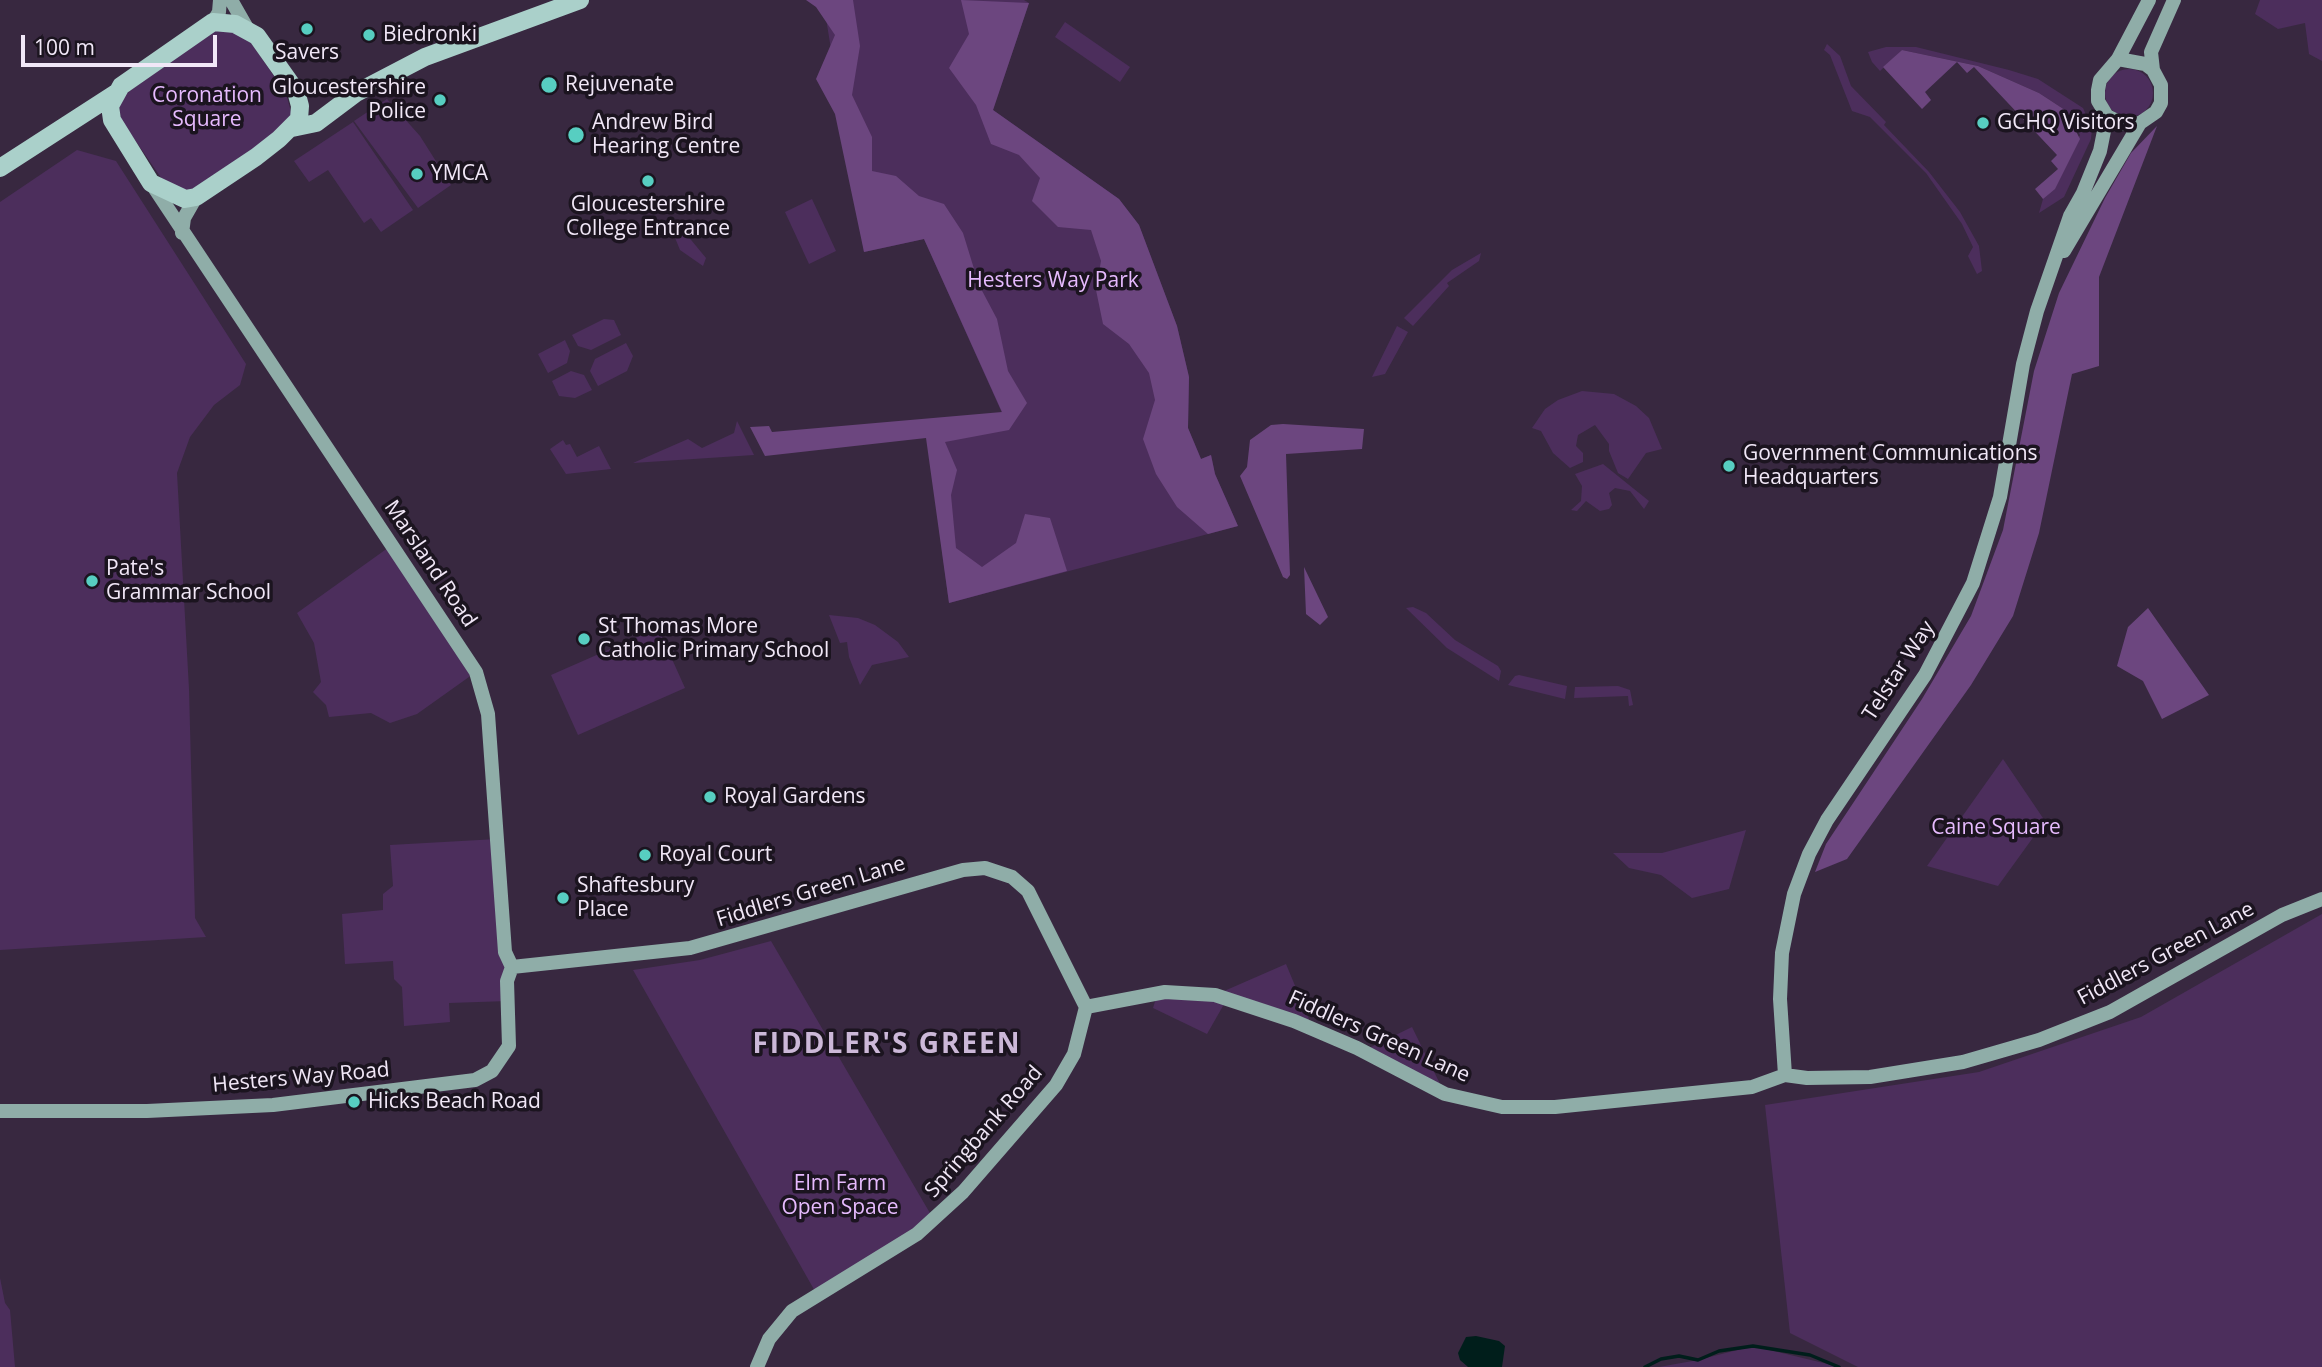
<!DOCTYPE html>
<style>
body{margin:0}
#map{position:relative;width:2322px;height:1367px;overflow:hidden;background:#382840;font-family:"Open Sans",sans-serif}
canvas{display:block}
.scale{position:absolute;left:21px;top:35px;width:196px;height:32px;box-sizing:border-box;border:4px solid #f1e7f7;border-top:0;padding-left:9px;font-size:21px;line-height:24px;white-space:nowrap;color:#f1e7f7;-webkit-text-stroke:5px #1b141f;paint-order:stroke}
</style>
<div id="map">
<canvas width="2322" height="1367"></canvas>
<div class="scale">100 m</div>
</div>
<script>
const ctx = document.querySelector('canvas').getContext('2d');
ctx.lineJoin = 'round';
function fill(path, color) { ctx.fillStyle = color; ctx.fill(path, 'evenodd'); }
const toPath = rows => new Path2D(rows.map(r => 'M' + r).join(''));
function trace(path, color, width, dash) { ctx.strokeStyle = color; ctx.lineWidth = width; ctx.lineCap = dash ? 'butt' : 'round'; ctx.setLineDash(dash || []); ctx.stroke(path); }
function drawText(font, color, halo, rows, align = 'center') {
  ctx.font = font + ' "Open Sans",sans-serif'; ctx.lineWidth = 7; ctx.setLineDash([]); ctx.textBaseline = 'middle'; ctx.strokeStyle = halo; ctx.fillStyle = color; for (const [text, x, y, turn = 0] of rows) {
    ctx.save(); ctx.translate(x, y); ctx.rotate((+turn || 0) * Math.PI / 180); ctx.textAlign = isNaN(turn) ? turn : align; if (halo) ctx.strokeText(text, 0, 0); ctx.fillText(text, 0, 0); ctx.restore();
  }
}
fill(toPath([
 [823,0,1024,0,1029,3,993,110,1119,199,1139,225,1177,326,1189,377,1188,428,1201,459,1211,455,1215,474,1238,526,949,603,927,438,1002,413,924,239,864,252],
 [2260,0,2322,0,2322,61,2309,54,2305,23,2278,29,2255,14],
 [1065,22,1130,67,1120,82,1055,37],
 [221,29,230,29,250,41,286,94,292,115,280,131,188,192,164,182,121,120,119,107,124,95,212,32],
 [1827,44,1840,56,1851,86,1886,122,1884,125,1929,172,1960,212,1979,246,1982,271,1977,274,1968,256,1973,247,1962,224,1926,173,1870,117,1852,111,1830,55,1824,50],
 [1886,47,1916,47,2009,70,2038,79,2083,108,2092,128,2091,139,2064,197,2039,213,2043,199,2080,135,2065,110,2039,93,1978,66,1902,50,1880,71,1872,62,1868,52],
 '2105 93a24 24 0 1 1 48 0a24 24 0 1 1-48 0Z',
 [387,99,420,136,451,185,418,208,354,121],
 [353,122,413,210,381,232,371,218,364,223,328,170,309,182,294,161],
 [77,150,116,161,246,364,240,385,214,405,190,437,177,473,189,689,195,918,206,937,0,950,0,202],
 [812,199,836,251,809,264,785,212],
 [667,218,687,235,706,258,703,266,680,250],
 [1481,253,1479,261,1447,283,1449,286,1413,326,1404,318,1452,270],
 [604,319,614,320,621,335,591,350,578,346,572,335],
 [1397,326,1408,332,1385,374,1372,377],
 [565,340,570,351,567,363,548,373,538,354],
 [626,343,633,356,627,371,598,386,590,371,595,359],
 [571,371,584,375,592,390,575,398,559,396,552,381],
 [1582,391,1614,394,1636,406,1649,418,1662,449,1646,453,1628,479,1618,473,1609,451,1609,444,1595,425,1578,435,1576,446,1583,453,1583,462,1570,468,1553,453,1541,431,1532,428,1545,409,1558,400],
 [737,421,754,455,633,463,688,439,702,448,734,433],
 [563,440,566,445,570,444,577,457,599,446,611,469,566,474,550,449],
 [1603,464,1649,501,1644,509,1630,491,1615,488,1609,493,1612,505,1609,509,1600,511,1586,501,1577,511,1571,510,1581,501,1582,486,1575,474],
 [392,545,476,672,417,714,390,723,371,713,329,717,326,705,313,692,321,682,314,643,297,613],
 [1413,607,1426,613,1455,640,1498,666,1501,671,1499,681,1447,648,1406,608],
 [829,615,858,618,875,625,898,642,909,657,872,665,860,685,849,657,847,642,840,643],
 [658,628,685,688,578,735,551,675],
 [1519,675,1567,686,1565,699,1508,685,1515,676],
 [1618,686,1630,690,1633,705,1629,706,1628,696,1574,698,1575,687],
 [2003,759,2045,821,1998,886,1927,866],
 [1746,830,1729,889,1692,898,1661,875,1629,868,1613,853,1662,853],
 [497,839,508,1001,449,1003,450,1022,404,1026,402,987,394,979,393,961,345,964,342,914,383,910,383,894,393,886,390,845],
 [2322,914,2322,1367,1858,1367,1790,1333,1765,1105,1979,1072,2141,1017],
 [771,941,934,1220,816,1293,633,970,700,960],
 [1286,964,1313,1029,1227,999,1207,1034,1153,1008,1158,992,1215,995],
 [1412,1027,1445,1094,1363,1051],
 [0,1278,5,1303,10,1310,15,1367,0,1367],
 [1753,1346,1840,1367,1659,1367,1698,1360]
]), '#4c2e5c');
fill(toPath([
 [806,0,853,0,860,46,852,95,872,137,872,171,896,176,919,196,944,204,963,233,979,285,997,319,1008,371,1027,403,1009,430,945,442,957,470,951,495,956,548,982,567,1016,543,1025,514,1050,518,1067,571,949,603,926,438,765,456,750,427,769,426,772,432,1002,412,924,239,864,252,835,114,816,79,835,35,816,7],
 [961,0,1029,3,993,110,1119,199,1139,225,1177,326,1189,377,1188,428,1201,459,1211,455,1215,474,1238,526,1208,534,1177,507,1156,474,1143,439,1155,400,1149,373,1129,344,1103,324,1096,290,1101,261,1091,230,1058,227,1032,201,1040,178,1019,155,991,144,976,105,949,68,969,34],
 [1902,50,1978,66,2039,93,2065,110,2080,139,2055,189,2043,199,2035,189,2058,169,2051,161,2057,155,1974,67,1967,73,1957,62,1925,92,1931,100,1922,109,1883,67],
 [2157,126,2099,277,2099,366,2072,374,2039,533,2013,616,1971,685,1847,859,1815,872,1826,844,1922,699,1971,616,2003,530,2034,371,2059,293,2105,198,2131,153],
 [1283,424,1364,429,1362,449,1286,454,1290,575,1287,579,1283,577,1240,476,1247,467,1250,440,1271,425],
 [1304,567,1328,617,1320,625,1306,614],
 [2148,608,2209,695,2162,719,2143,681,2117,666,2128,627]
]), '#6c467f');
fill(toPath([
 [1476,1336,1499,1341,1505,1346,1502,1367,1468,1367,1460,1360,1458,1353,1466,1337]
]), '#001e1b');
trace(toPath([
 [1645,1367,1661,1359,1679,1356,1698,1360,1719,1351,1753,1346,1810,1355,1839,1367]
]), '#001e1b', 3.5);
trace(toPath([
 [231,0,247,28],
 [213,22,219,12,220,0],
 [2118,59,2145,64,2153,70,2161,85,2161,103,2156,112,2140,123,2123,124,2107,116,2098,101,2098,90,2100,80,2118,59,2149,0],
 [2153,70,2151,52,2174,0],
 [151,183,476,672,488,714,505,952,512,967],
 [182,233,184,218,196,197],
 [2064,251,2140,123],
 [512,967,690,948,963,870,985,868,1012,877,1028,891,1086,1007],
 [1086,1007,1165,992,1215,995,1294,1021,1357,1048,1445,1094,1502,1107,1555,1107,1752,1087,1785,1075,1807,1078,1870,1077,1963,1062,2039,1040,2110,1012,2282,915,2322,899],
 [1785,1075,1780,999,1782,953,1794,894,1809,854,1827,820,1925,675,1973,583,2000,497,2023,364,2037,311,2070,216,2083,193,2100,151,2107,116],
 [0,1111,147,1111,273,1105,475,1080,492,1071,509,1046,507,981,512,967],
 [757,1367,769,1339,792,1311,917,1234,963,1192,1056,1085,1074,1054,1086,1007]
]), '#8fada8', 14);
trace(toPath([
 [213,22,235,24,257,36,296,91,300,106,299,119,279,139,256,157,196,197,185,199,151,183,112,120,110,106,121,86,213,22],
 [292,128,316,123,356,93,425,57,580,0],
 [0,168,116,93]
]), '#aad0ca', 18);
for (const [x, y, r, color] of [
 [307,29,7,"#57cec1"],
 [369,35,7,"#57cec1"],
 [549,85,9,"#57cec1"],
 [440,100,7,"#57cec1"],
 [1983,123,7,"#57cec1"],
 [576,135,9,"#57cec1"],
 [417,174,7,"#57cec1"],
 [648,181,7,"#57cec1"],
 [1729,466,7,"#57cec1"],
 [92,581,7,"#57cec1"],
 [584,639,7,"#57cec1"],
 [710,797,7,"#57cec1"],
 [645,855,7,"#57cec1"],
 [563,898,7,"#57cec1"],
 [354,1102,7,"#57cec1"]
]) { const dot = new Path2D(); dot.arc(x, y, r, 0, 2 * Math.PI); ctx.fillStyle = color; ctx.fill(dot); trace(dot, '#1b141f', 2.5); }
drawText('21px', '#f1e7f7', '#1b141f', [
 ["Biedronki",383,35],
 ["Savers",307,53,"center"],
 ["Rejuvenate",565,85],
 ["Gloucestershire",426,88,"right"],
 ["Police",426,112,"right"],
 ["Andrew Bird",592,123],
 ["Hearing Centre",592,147],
 ["GCHQ Visitors",1997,123],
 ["YMCA",431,174],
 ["Gloucestershire",648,205,"center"],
 ["College Entrance",648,229,"center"],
 ["Government Communications",1743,454],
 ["Headquarters",1743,478],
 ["Pate's",106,569],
 ["Grammar School",106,593],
 ["St Thomas More",598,627],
 ["Catholic Primary School",598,651],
 ["Royal Gardens",724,797],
 ["Royal Court",659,855],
 ["Shaftesbury",577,886],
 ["Place",577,910],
 ["Hicks Beach Road",368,1102]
], 'left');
drawText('21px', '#e6bafe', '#1b141f', [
 ["Coronation",207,96],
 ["Square",207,120],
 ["Hesters Way Park",1053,281],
 ["Caine Square",1996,828],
 ["Elm Farm",840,1184],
 ["Open Space",840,1208]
]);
drawText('21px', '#f1e7f7', '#1b141f', [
 ["Marsland Road",430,564,56],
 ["Telstar Way",1899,671,-57],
 ["Fiddlers Green Lane",811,892,-17],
 ["Fiddlers Green Lane",2166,954,-28],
 ["Fiddlers Green Lane",1379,1037,24],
 ["Hesters Way Road",301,1078,-5],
 ["Springbank Road",984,1132,-49]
]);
ctx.letterSpacing = '2px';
drawText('bold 28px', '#ccb8d8', '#1b141f', [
 ["FIDDLER'S GREEN",887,1045]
]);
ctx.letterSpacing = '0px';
</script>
